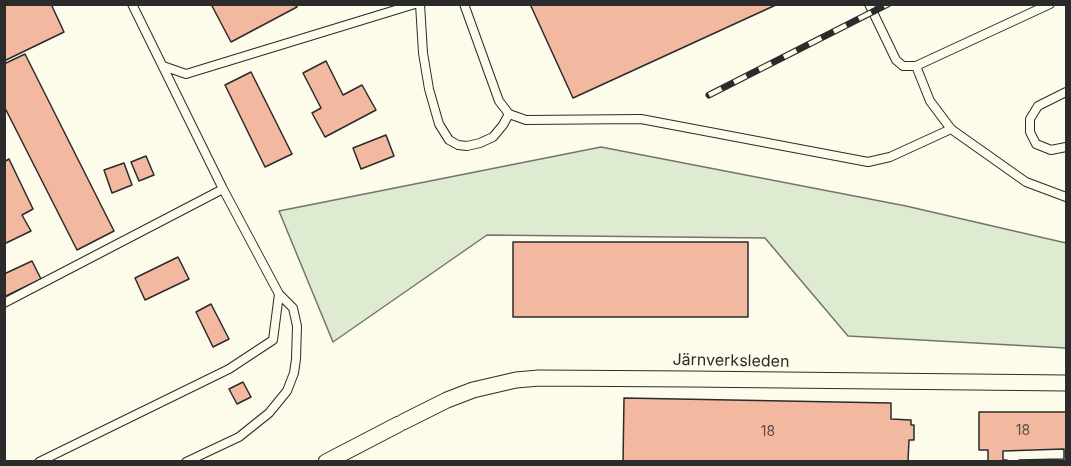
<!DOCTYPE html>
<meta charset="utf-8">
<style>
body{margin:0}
#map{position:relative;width:1071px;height:466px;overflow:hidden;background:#fdfbea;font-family:Inter,sans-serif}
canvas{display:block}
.frame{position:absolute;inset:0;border:6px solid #2b2b2b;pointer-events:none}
</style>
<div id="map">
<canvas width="1071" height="466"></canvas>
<div class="frame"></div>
</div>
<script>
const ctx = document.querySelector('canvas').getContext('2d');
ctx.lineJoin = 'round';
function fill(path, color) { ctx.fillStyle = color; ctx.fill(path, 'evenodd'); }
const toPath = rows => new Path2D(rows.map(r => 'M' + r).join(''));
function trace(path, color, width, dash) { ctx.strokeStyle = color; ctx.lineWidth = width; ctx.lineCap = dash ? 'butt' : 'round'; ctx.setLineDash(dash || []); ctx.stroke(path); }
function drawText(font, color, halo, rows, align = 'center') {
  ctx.font = font + ' Inter,sans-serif'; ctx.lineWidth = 4.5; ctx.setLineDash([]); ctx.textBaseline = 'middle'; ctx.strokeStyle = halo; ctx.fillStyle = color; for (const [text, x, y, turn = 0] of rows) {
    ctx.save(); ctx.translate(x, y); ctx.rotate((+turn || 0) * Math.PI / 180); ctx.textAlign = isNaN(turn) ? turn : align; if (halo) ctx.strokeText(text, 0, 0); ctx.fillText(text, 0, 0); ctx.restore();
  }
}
const green = toPath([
 [601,147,906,206,1066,243,1066,348,848,336,765,238,487,235,333,342,279,211,601,147]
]);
fill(green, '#deebd1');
trace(green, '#74746e', 1.5);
const building = toPath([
 [4,4,51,4,64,32,4,61,4,4],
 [211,4,295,4,297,7,231,42,211,4],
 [530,4,778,4,573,98,530,4],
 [25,54,114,231,77,250,4,106,4,64,25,54],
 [326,61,343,95,362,85,376,110,325,137,312,113,321,108,303,73,326,61],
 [251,72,292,154,265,167,225,85,251,72],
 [386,135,394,156,361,169,353,148,386,135],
 [146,156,154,175,139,181,131,162,146,156],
 [9,159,33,209,22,215,31,231,4,244,4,162,9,159],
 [124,163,132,185,112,193,104,170,124,163],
 [513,242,748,242,748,317,513,317,513,242],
 [178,257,189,279,145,300,135,278,178,257],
 [32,261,41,279,4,297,4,274,32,261],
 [211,304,229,339,213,347,196,312,211,304],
 [243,382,251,397,237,404,229,389,243,382],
 [624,398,891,403,891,419,911,420,911,425,914,425,914,440,909,440,908,461,911,462,623,462,624,398],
 [979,412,1066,412,1066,462,1019,462,1019,460,1064,459,1064,449,1003,451,1003,460,1007,460,1007,462,985,462,988,461,988,450,979,450,979,412]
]);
fill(building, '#f2b8a0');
trace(building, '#2b2b2b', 1.5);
const lane = toPath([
 [420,4,423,53,429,89,439,124,449,140,458,145,467,146,480,143,493,137,503,125,509,114],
 [464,4,499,101,509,114,526,120,641,119,868,162,890,157,951,129],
 [869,4,896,60,903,66,916,66,1050,4],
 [163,66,186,74,415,4],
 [916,66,930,101,951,129,1026,182,1066,197],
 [1066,92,1038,106,1030,119,1030,132,1036,144,1051,150,1066,147],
 [4,303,223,189],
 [39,462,229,369,273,340,279,294,223,189,132,4],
 [186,462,239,437,269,413,287,391,294,373,296,359,297,326,293,308,279,294]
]);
const street = toPath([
 [403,422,447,400,473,390,516,380,539,378,689,379,1066,383],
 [326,462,399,424]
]);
trace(lane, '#2b2b2b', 10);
trace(street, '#2b2b2b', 17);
trace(lane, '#fdfbea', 8);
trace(street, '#fdfbea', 15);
const rail = toPath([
 [709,95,888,4]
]);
trace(rail, '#2b2b2b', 7);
trace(rail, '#fdfbea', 4.5, [14]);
drawText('14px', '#5d4e48', null, [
 ["18",1023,431],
 ["18",768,432]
]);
drawText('16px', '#2b2b2b', '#fdfbea', [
 ["Järnverksleden",731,361,1]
]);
</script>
